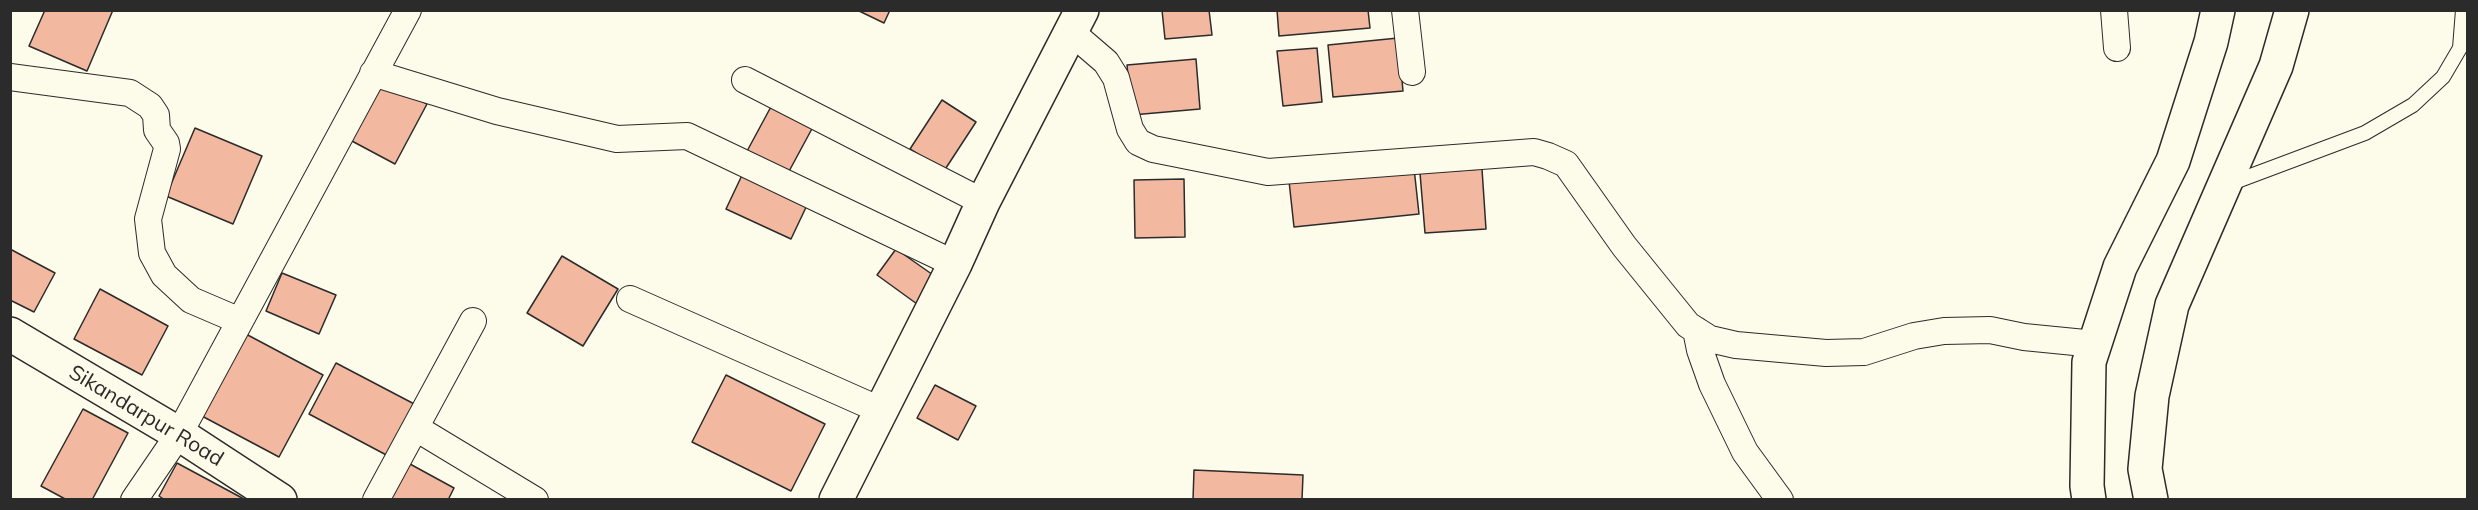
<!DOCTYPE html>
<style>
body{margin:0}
#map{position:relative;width:2478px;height:510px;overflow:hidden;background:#fdfbea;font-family:Mulish,sans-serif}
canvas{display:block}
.frame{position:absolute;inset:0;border:12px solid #2b2b2b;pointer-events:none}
</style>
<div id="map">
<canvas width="2478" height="510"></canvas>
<div class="frame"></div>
</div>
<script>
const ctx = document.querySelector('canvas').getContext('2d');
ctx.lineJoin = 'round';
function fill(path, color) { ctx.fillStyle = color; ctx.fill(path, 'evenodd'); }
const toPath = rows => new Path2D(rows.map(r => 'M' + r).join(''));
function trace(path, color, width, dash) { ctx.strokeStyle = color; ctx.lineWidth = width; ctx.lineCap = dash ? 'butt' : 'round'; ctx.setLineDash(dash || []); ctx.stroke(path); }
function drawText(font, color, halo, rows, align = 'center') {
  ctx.font = font + ' Mulish,sans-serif'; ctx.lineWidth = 4.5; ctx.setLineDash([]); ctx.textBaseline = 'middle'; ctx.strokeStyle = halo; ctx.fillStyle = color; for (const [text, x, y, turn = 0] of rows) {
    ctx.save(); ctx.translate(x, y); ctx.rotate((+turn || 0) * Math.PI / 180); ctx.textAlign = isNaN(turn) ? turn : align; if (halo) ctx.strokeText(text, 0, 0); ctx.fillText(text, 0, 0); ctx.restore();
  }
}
const building = toPath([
 [45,10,113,10,87,71,29,46,45,10],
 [857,10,890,10,884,23,857,10],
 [1162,10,1209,10,1212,35,1165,39,1162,10],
 [1277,10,1368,10,1370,28,1279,36,1277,10],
 [1398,38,1403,91,1333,97,1328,45,1398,38],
 [1317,48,1322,102,1283,106,1277,51,1317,48],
 [1196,59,1200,109,1132,115,1127,65,1196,59],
 [383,80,427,104,395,164,350,140,383,80],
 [942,100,976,122,944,171,910,149,942,100],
 [773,103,814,125,787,175,746,153,773,103],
 [195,128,262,156,233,224,166,196,195,128],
 [1414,168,1419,214,1294,227,1289,181,1414,168],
 [1482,169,1486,229,1425,233,1420,173,1482,169],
 [744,171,809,201,791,239,726,209,744,171],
 [1184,179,1185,237,1135,238,1134,180,1184,179],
 [10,249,55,273,34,312,10,300,10,249],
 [896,249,936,277,917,304,877,275,896,249],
 [562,256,618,289,583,346,527,313,562,256],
 [282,273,336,295,319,334,266,311,282,273],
 [100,289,168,326,142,375,74,339,100,289],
 [244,333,323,375,279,457,200,415,244,333],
 [336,363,420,407,392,458,309,414,336,363],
 [726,375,825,424,791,491,692,442,726,375],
 [935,385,976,406,958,440,917,418,935,385],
 [83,409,128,433,92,500,67,500,41,486,83,409],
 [177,463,244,499,165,500,159,496,177,463],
 [410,464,454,488,448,500,390,500,410,464],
 [1194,470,1303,475,1302,500,1193,500,1194,470]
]);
fill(building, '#f2b8a0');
trace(building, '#2b2b2b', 1.5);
const lane = toPath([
 [2229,184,2365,133,2413,105,2443,77,2460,48,2463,10]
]);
const street = toPath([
 [1405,10,1412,72],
 [2114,10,2117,48],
 [1071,32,1106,62,1116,78,1130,129,1138,142,1153,149,1268,172,1534,152,1548,156,1566,164,1624,246,1688,325,1710,339,1736,345,1826,353,1864,352,1914,336,1944,331,1990,330,2024,337,2095,344],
 [373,73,497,111,617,139,687,136,955,264],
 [10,77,130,93,150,106,156,115,157,130,166,143,167,149,148,219,152,253,164,275,191,300,240,321],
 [745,80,983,202],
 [630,299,880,410],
 [1696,330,1700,350,1712,384,1745,452,1780,500],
 [416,428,535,500],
 [134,500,179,434,408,10],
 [376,500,473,321]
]);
const secondary = toPath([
 [10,334,179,434,280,500],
 [836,500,955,264,983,202,1082,10],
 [2089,500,2087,486,2089,362,2120,267,2173,161,2211,42,2218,10],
 [2151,500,2145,469,2152,396,2172,305,2276,66,2292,10]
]);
trace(lane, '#2b2b2b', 16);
trace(street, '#2b2b2b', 28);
trace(secondary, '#2b2b2b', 36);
trace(lane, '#fdfbea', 14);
trace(street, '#fdfbea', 26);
trace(secondary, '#fdfbea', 33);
drawText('21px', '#2b2b2b', '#fdfbea', [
 ["Sikandarpur Road",146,416,31]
]);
</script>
